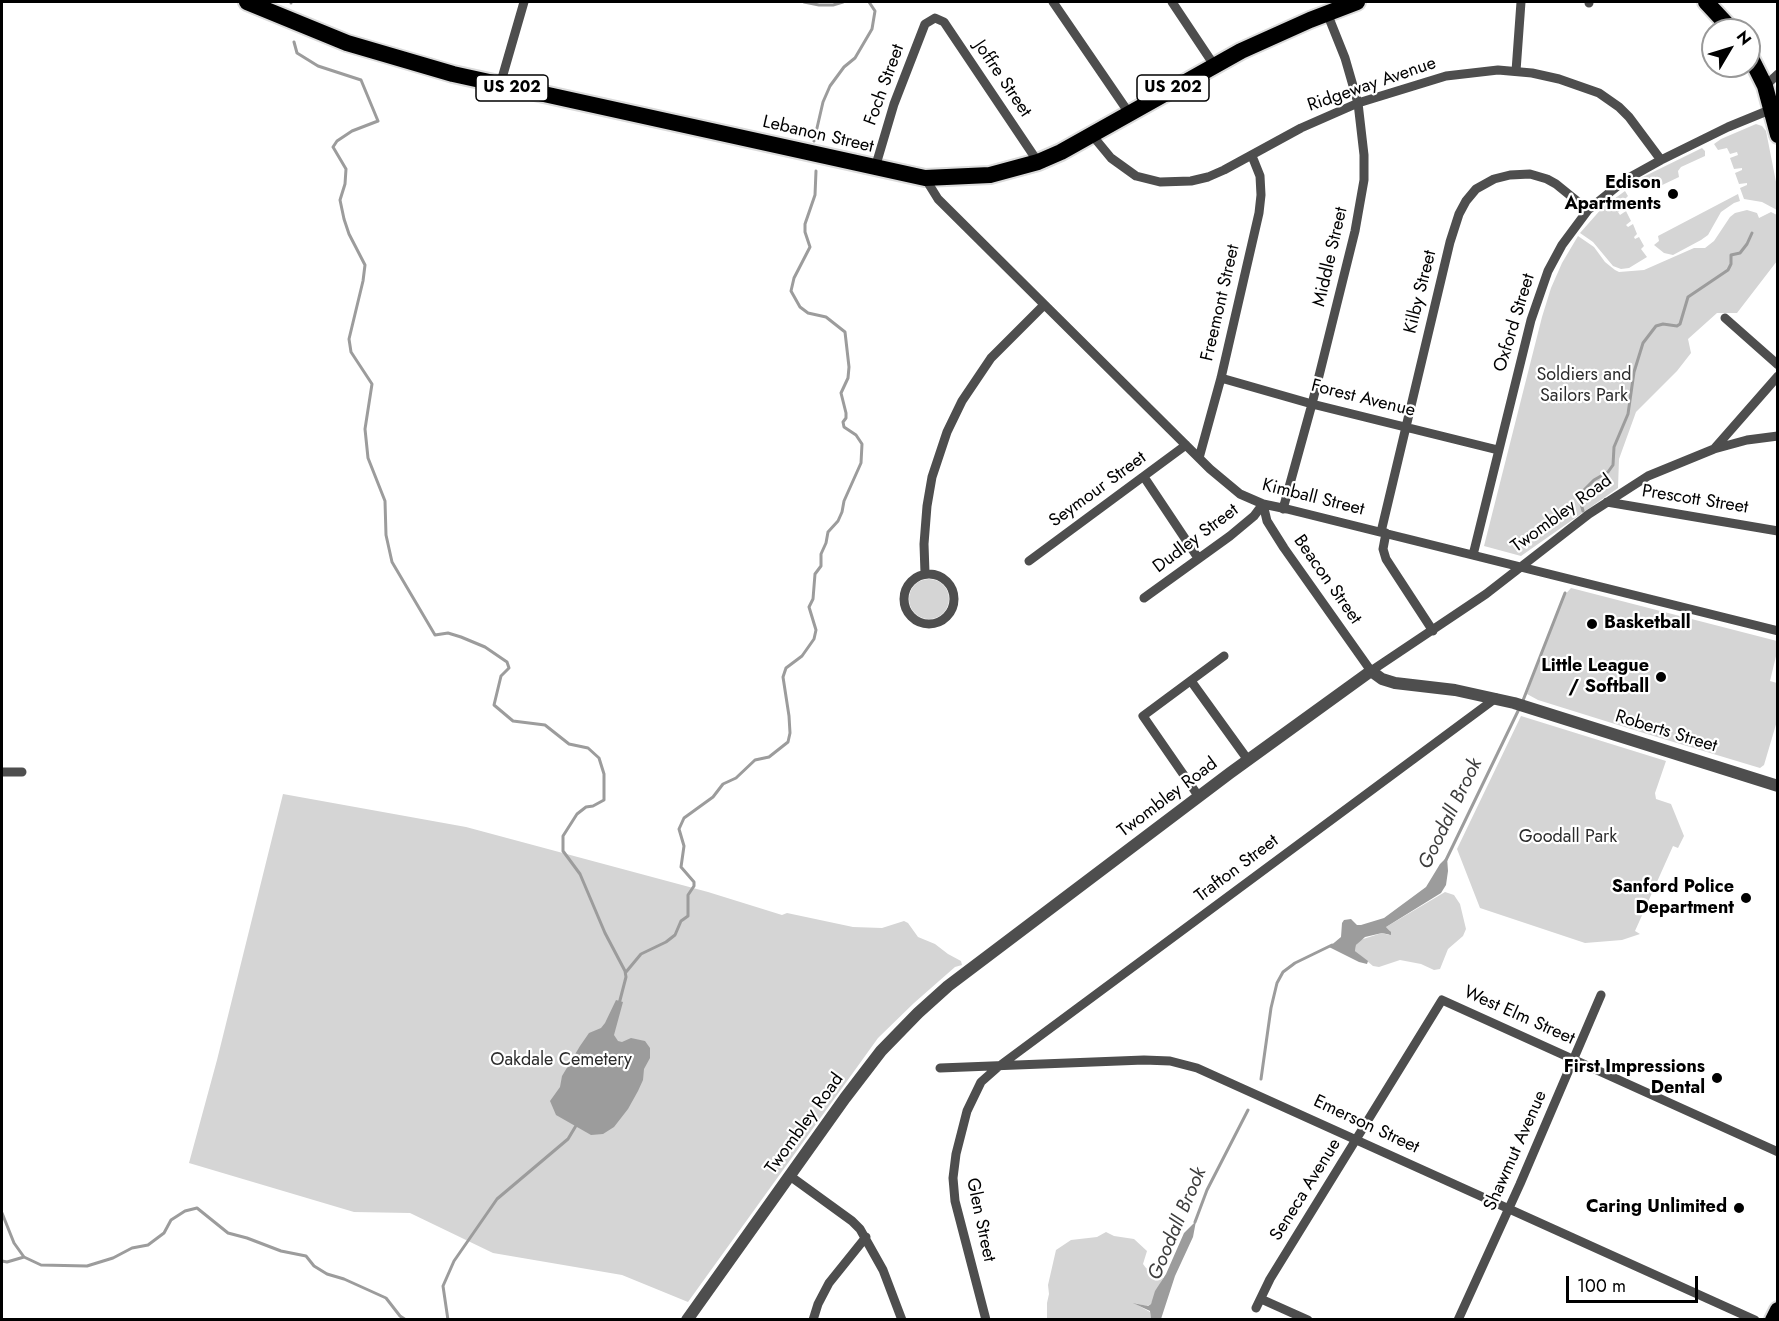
<!DOCTYPE html>
<style>
body{margin:0}
#map{position:relative;width:1779px;height:1321px;overflow:hidden;background:#fff;font-family:Jost,sans-serif}
canvas{display:block}
.frame{position:absolute;inset:0;border:3px solid #000;pointer-events:none}
.north{position:absolute;left:1701px;top:18px;width:60px;height:60px;box-sizing:border-box;background:#fff;border:2px solid #999;border-radius:50%;rotate:52deg;font-size:16px;font-weight:700;line-height:24px;text-align:center;color:#000}
.north::after{content:'';display:block;margin:auto;width:21px;height:27px;background:#000;clip-path:polygon(50% 0,100% 100%,50% 72%,0 100%)}
.scale{position:absolute;left:1566px;top:1276px;width:132px;height:27px;box-sizing:border-box;border:3px solid #000;border-top:0;padding-left:8px;font-size:18px;line-height:21px;white-space:nowrap;color:#000;-webkit-text-stroke:4px #fff;paint-order:stroke}
</style>
<div id="map">
<canvas width="1779" height="1321"></canvas>
<div class="frame"></div>
<div class="north">N</div>
<div class="scale">100 m</div>
</div>
<script>
const ctx = document.querySelector('canvas').getContext('2d');
ctx.lineJoin = 'round';
function fill(path, color) { ctx.fillStyle = color; ctx.fill(path, 'evenodd'); }
const toPath = rows => new Path2D(rows.map(r => 'M' + r).join(''));
function trace(path, color, width, dash) { ctx.strokeStyle = color; ctx.lineWidth = width; ctx.lineCap = dash ? 'butt' : 'round'; ctx.setLineDash(dash || []); ctx.stroke(path); }
function drawText(font, color, halo, rows, align = 'center') {
  ctx.font = font + ' Jost,sans-serif'; ctx.lineWidth = 4.5; ctx.setLineDash([]); ctx.textBaseline = 'middle'; ctx.strokeStyle = halo; ctx.fillStyle = color; for (const [text, x, y, turn = 0] of rows) {
    ctx.save(); ctx.translate(x, y); ctx.rotate((+turn || 0) * Math.PI / 180); ctx.textAlign = isNaN(turn) ? turn : align; if (halo) ctx.strokeText(text, 0, 0); ctx.fillText(text, 0, 0); ctx.restore();
  }
}
fill(toPath([
 [1756,124,1762,126,1766,131,1777,187,1777,210,1762,202,1744,199,1740,188,1747,185,1747,183,1739,184,1735,173,1742,170,1742,168,1734,169,1730,158,1738,155,1737,152,1730,154,1727,148,1718,150,1714,144,1721,139],
 [1702,148,1705,151,1705,156,1681,167,1678,171,1679,177,1656,188,1648,184,1639,189,1635,187,1634,183,1643,177],
 [1625,191,1628,196,1622,202,1625,208,1618,212,1620,215,1626,211,1631,221,1626,225,1628,227,1633,224,1637,234,1634,237,1635,239,1639,237,1644,246,1641,249,1647,257,1629,268,1621,269,1613,266,1593,242,1580,233,1603,207],
 [1738,194,1740,201,1734,203,1721,212,1708,235,1701,240,1673,255,1664,253,1654,245,1659,241,1658,236],
 [1747,210,1757,213,1759,218,1771,212,1777,215,1777,261,1737,313,1717,313,1688,339,1691,353,1677,371,1636,412,1619,459,1618,488,1521,556,1484,546,1542,317,1551,288,1562,263,1578,236,1594,247,1605,262,1615,270,1619,272,1644,270,1694,248,1705,248,1714,241,1730,217,1735,213],
 '909 599a20 20 0 1 1 40 0a20 20 0 1 1-40 0Z',
 [1571,588,1777,641,1777,652,1770,681,1777,683,1777,721,1764,765,1760,768,1647,734,1538,700,1527,694,1562,598],
 [1521,716,1666,761,1655,793,1656,799,1671,804,1684,836,1678,848,1673,846,1635,931,1640,934,1622,940,1585,943,1480,908,1457,849],
 [283,794,466,827,708,892,782,915,787,913,853,927,882,928,904,921,908,923,918,937,935,944,948,954,961,961,962,965,955,967,914,1003,878,1038,688,1302,622,1275,493,1253,410,1213,354,1212,189,1163,217,1060],
 [1445,892,1454,895,1460,904,1466,929,1463,936,1448,949,1440,969,1434,970,1421,964,1400,960,1379,967,1373,966,1355,951,1356,945,1360,940,1382,933,1389,935,1390,931,1386,927],
 [1106,1232,1114,1236,1134,1239,1147,1251,1143,1264,1146,1268,1163,1278,1151,1304,1147,1306,1134,1303,1150,1312,1151,1319,1047,1320,1047,1303,1049,1294,1048,1285,1056,1250,1071,1240,1097,1237]
]), '#d5d5d5');
fill(toPath([
 [1447,857,1448,871,1446,885,1441,893,1386,927,1391,932,1391,935,1382,933,1365,937,1356,945,1355,951,1368,961,1367,964,1359,962,1329,947,1341,937,1342,923,1344,920,1351,919,1357,925,1361,925,1384,918,1426,887,1440,864],
 [616,1000,623,1002,614,1035,618,1041,622,1042,631,1038,645,1041,650,1048,650,1058,644,1069,643,1080,638,1091,628,1109,614,1127,603,1134,591,1135,556,1115,550,1101,560,1087,562,1076,580,1046,589,1033,601,1028,605,1023],
 [1196,1221,1193,1237,1175,1276,1161,1319,1151,1319,1150,1311,1133,1303,1148,1306,1151,1304,1155,1291,1166,1274,1184,1233]
]), '#9c9c9c');
trace(toPath([
 [804,2,819,5,833,5,843,2],
 [291,3,291,2],
 [294,42,297,53,318,66,361,80,378,121,352,131,337,141,333,147,346,169,345,184,340,200,344,219,349,234,365,265,363,281,349,339,351,352,372,384,365,429,368,458,385,501,386,535,392,562,435,635,448,633,461,637,485,647,507,662,509,668,501,676,494,705,513,721,545,725,569,744,588,748,599,758,604,774,604,800,593,806,586,807,577,814,563,836,563,851,580,874,605,933,625,971,626,977,619,1004],
 [814,141,823,102,830,86,844,67,855,58,872,29,875,11,869,2],
 [1583,511,1580,500,1582,492,1594,480,1608,472,1613,465,1614,447,1628,414,1634,372,1643,343,1656,326,1663,324,1677,326,1680,324,1688,297,1728,270,1731,264,1731,255,1740,253,1747,244,1752,233],
 [1522,703,1565,593],
 [1446,860,1519,709],
 [626,972,641,954,666,942,675,935,681,921,688,916,688,895,694,886,694,882,681,867,684,846,679,829,684,818,713,797,723,784,736,778,755,760,769,757,788,742,790,733,789,716,783,677,786,668,802,656,814,639,816,630,809,607,813,599,815,574,821,566,821,554,826,543,828,532,838,521,842,512,844,501,861,463,862,444,856,435,844,427,843,422,846,418,846,413,841,393,848,378,849,367,845,332,826,317,808,313,800,307,791,291,794,278,810,247,805,232,805,224,815,195,816,171],
 [1261,1079,1271,1008,1277,983,1283,972,1295,963,1332,945],
 [2,1213,14,1243,24,1257,41,1265,87,1266,113,1258,132,1248,148,1245,164,1233,171,1220,185,1211,197,1208,228,1233,247,1238,281,1251,306,1256,314,1266,327,1274,344,1279,386,1298,400,1316,406,1320],
 [1195,1222,1207,1190,1248,1110],
 [2,1261,7,1262,24,1257],
 [448,1320,443,1286,454,1261,497,1199,568,1139,577,1124]
]), '#9c9c9c', 3);
const trunk = toPath([
 [247,2,347,43,453,74,925,178,990,175,1038,162,1061,152,1241,51,1310,20,1357,2],
 [1706,2,1732,30],
 [1749,54,1765,86,1778,135],
 [1773,1320,1778,1310]
]);
trace(trunk, '#dbdbdb', 20);
trace(toPath([
 [1053,2,1129,113],
 [1172,2,1214,65],
 [1589,3,1589,2],
 [1516,71,1521,2],
 [500,85,524,2],
 [1765,86,1778,74],
 [1092,135,1111,158,1136,176,1160,182,1191,181,1208,177,1224,170,1301,128,1358,103,1446,76,1498,70,1532,73,1559,79,1599,93,1619,107,1629,117,1661,160],
 [875,168,894,104,925,24,935,18,944,22,948,28,1038,162],
 [925,178,938,199,1210,469,1240,494,1263,504,1287,509,1778,631],
 [1725,318,1778,365],
 [1221,378,1312,404,1498,450],
 [1714,449,1778,376],
 [1199,458,1221,378,1259,213,1261,195,1260,176,1252,156],
 [1144,477,1198,558],
 [1607,502,1778,531],
 [1263,504,1267,521,1284,548,1371,671,1486,594,1589,514,1648,476,1714,449,1747,440,1778,436],
 [1283,509,1312,404,1355,231,1364,180,1364,155,1358,103,1345,58,1327,13],
 [1381,532,1450,242,1459,214,1466,201,1476,189,1494,179,1510,175,1530,174,1547,179,1556,184,1588,210],
 [1386,533,1383,549,1386,559,1433,631],
 [1473,555,1531,320,1548,271,1562,245,1588,210,1625,180,1661,160,1728,127,1772,109],
 [1029,561,1186,445],
 [925,573,924,544,927,506,932,477,947,432,962,401,991,358,1044,305],
 '904 599a25 25 0 1 1 50 0a25 25 0 1 1-50 0Z',
 [1144,598,1230,536,1254,516,1263,504],
 [1191,681,1248,760],
 [2,772,22,772],
 [1199,797,1143,716,1224,656],
 [940,1068,1144,1060,1170,1061,1197,1068,1755,1320],
 [790,1176,852,1221,860,1229,883,1270,902,1320],
 [1261,1299,1308,1320],
 [1256,1308,1270,1279,1442,1000,1778,1152],
 [813,1320,818,1304,829,1283,866,1237],
 [986,1320,955,1201,953,1178,956,1154,967,1111,981,1082,998,1067,1496,698],
 [1458,1320,1520,1184,1601,995]
]), '#4e4e4e', 9);
trace(toPath([
 [687,1320,845,1098,881,1051,918,1013,948,986,1230,773,1371,671,1382,679,1395,683,1455,690,1514,703,1778,786]
]), '#4e4e4e', 12);
trace(trunk, '#000', 16);
for (const [x, y, r, color] of [
 [1673,194,6,"#000"],
 [1592,624,6,"#000"],
 [1661,677,6,"#000"],
 [1746,898,6,"#000"],
 [1717,1078,6,"#000"],
 [1739,1208,6,"#000"]
]) { const dot = new Path2D(); dot.arc(x, y, r, 0, 2 * Math.PI); ctx.fillStyle = color; ctx.fill(dot); trace(dot, '#fff', 2); }
for (const [x, y, w] of [
 [512,88,72],
 [1173,88,72]
]) { const box = new Path2D(); box.roundRect(x - w / 2, y - 13, w, 26, 4.5); ctx.fillStyle = '#fff'; ctx.fill(box); trace(box, '#000', 1.5); }
drawText('bold 16px', '#000', null, [
 ["US 202",512,88],
 ["US 202",1173,88]
]);
drawText('18px', '#000', '#fff', [
 ["Joffre Street",1002,79,56],
 ["Foch Street",885,85,-70],
 ["Ridgeway Avenue",1372,85,-19],
 ["Lebanon Street",818,135,13],
 ["Middle Street",1331,257,-77],
 ["Kilby Street",1421,292,-76],
 ["Freemont Street",1221,303,-77],
 ["Oxford Street",1515,323,-73],
 ["Forest Avenue",1363,399,14],
 ["Seymour Street",1098,490,-36],
 ["Kimball Street",1313,498,14],
 ["Prescott Street",1695,500,9],
 ["Twombley Road",1562,514,-36],
 ["Dudley Street",1196,539,-37],
 ["Beacon Street",1327,580,55],
 ["Roberts Street",1666,732,17],
 ["Twombley Road",1168,798,-37],
 ["Trafton Street",1237,869,-37],
 ["West Elm Street",1519,1016,24],
 ["Twombley Road",805,1124,-54],
 ["Emerson Street",1366,1125,25],
 ["Shawmut Avenue",1516,1151,-66],
 ["Seneca Avenue",1306,1190,-58],
 ["Glen Street",980,1220,78]
]);
drawText('bold 18px', '#000', '#fff', [
 ["Edison",1661,184],
 ["Apartments",1661,205],
 ["Basketball",1604,624,"left"],
 ["Little League",1649,667],
 ["/ Softball",1649,688],
 ["Sanford Police",1734,888],
 ["Department",1734,909],
 ["First Impressions",1705,1068],
 ["Dental",1705,1089],
 ["Caring Unlimited",1727,1208]
], 'right');
drawText('18px', '#2c2c2c', '#fff', [
 ["Soldiers and",1584,376],
 ["Sailors Park",1584,397],
 ["Goodall Park",1568,838],
 ["Oakdale Cemetery",561,1061]
]);
drawText('italic 20px', '#3d3d3d', '#fff', [
 ["Goodall Brook",1451,814,-64],
 ["Goodall Brook",1178,1224,-67]
]);
</script>
